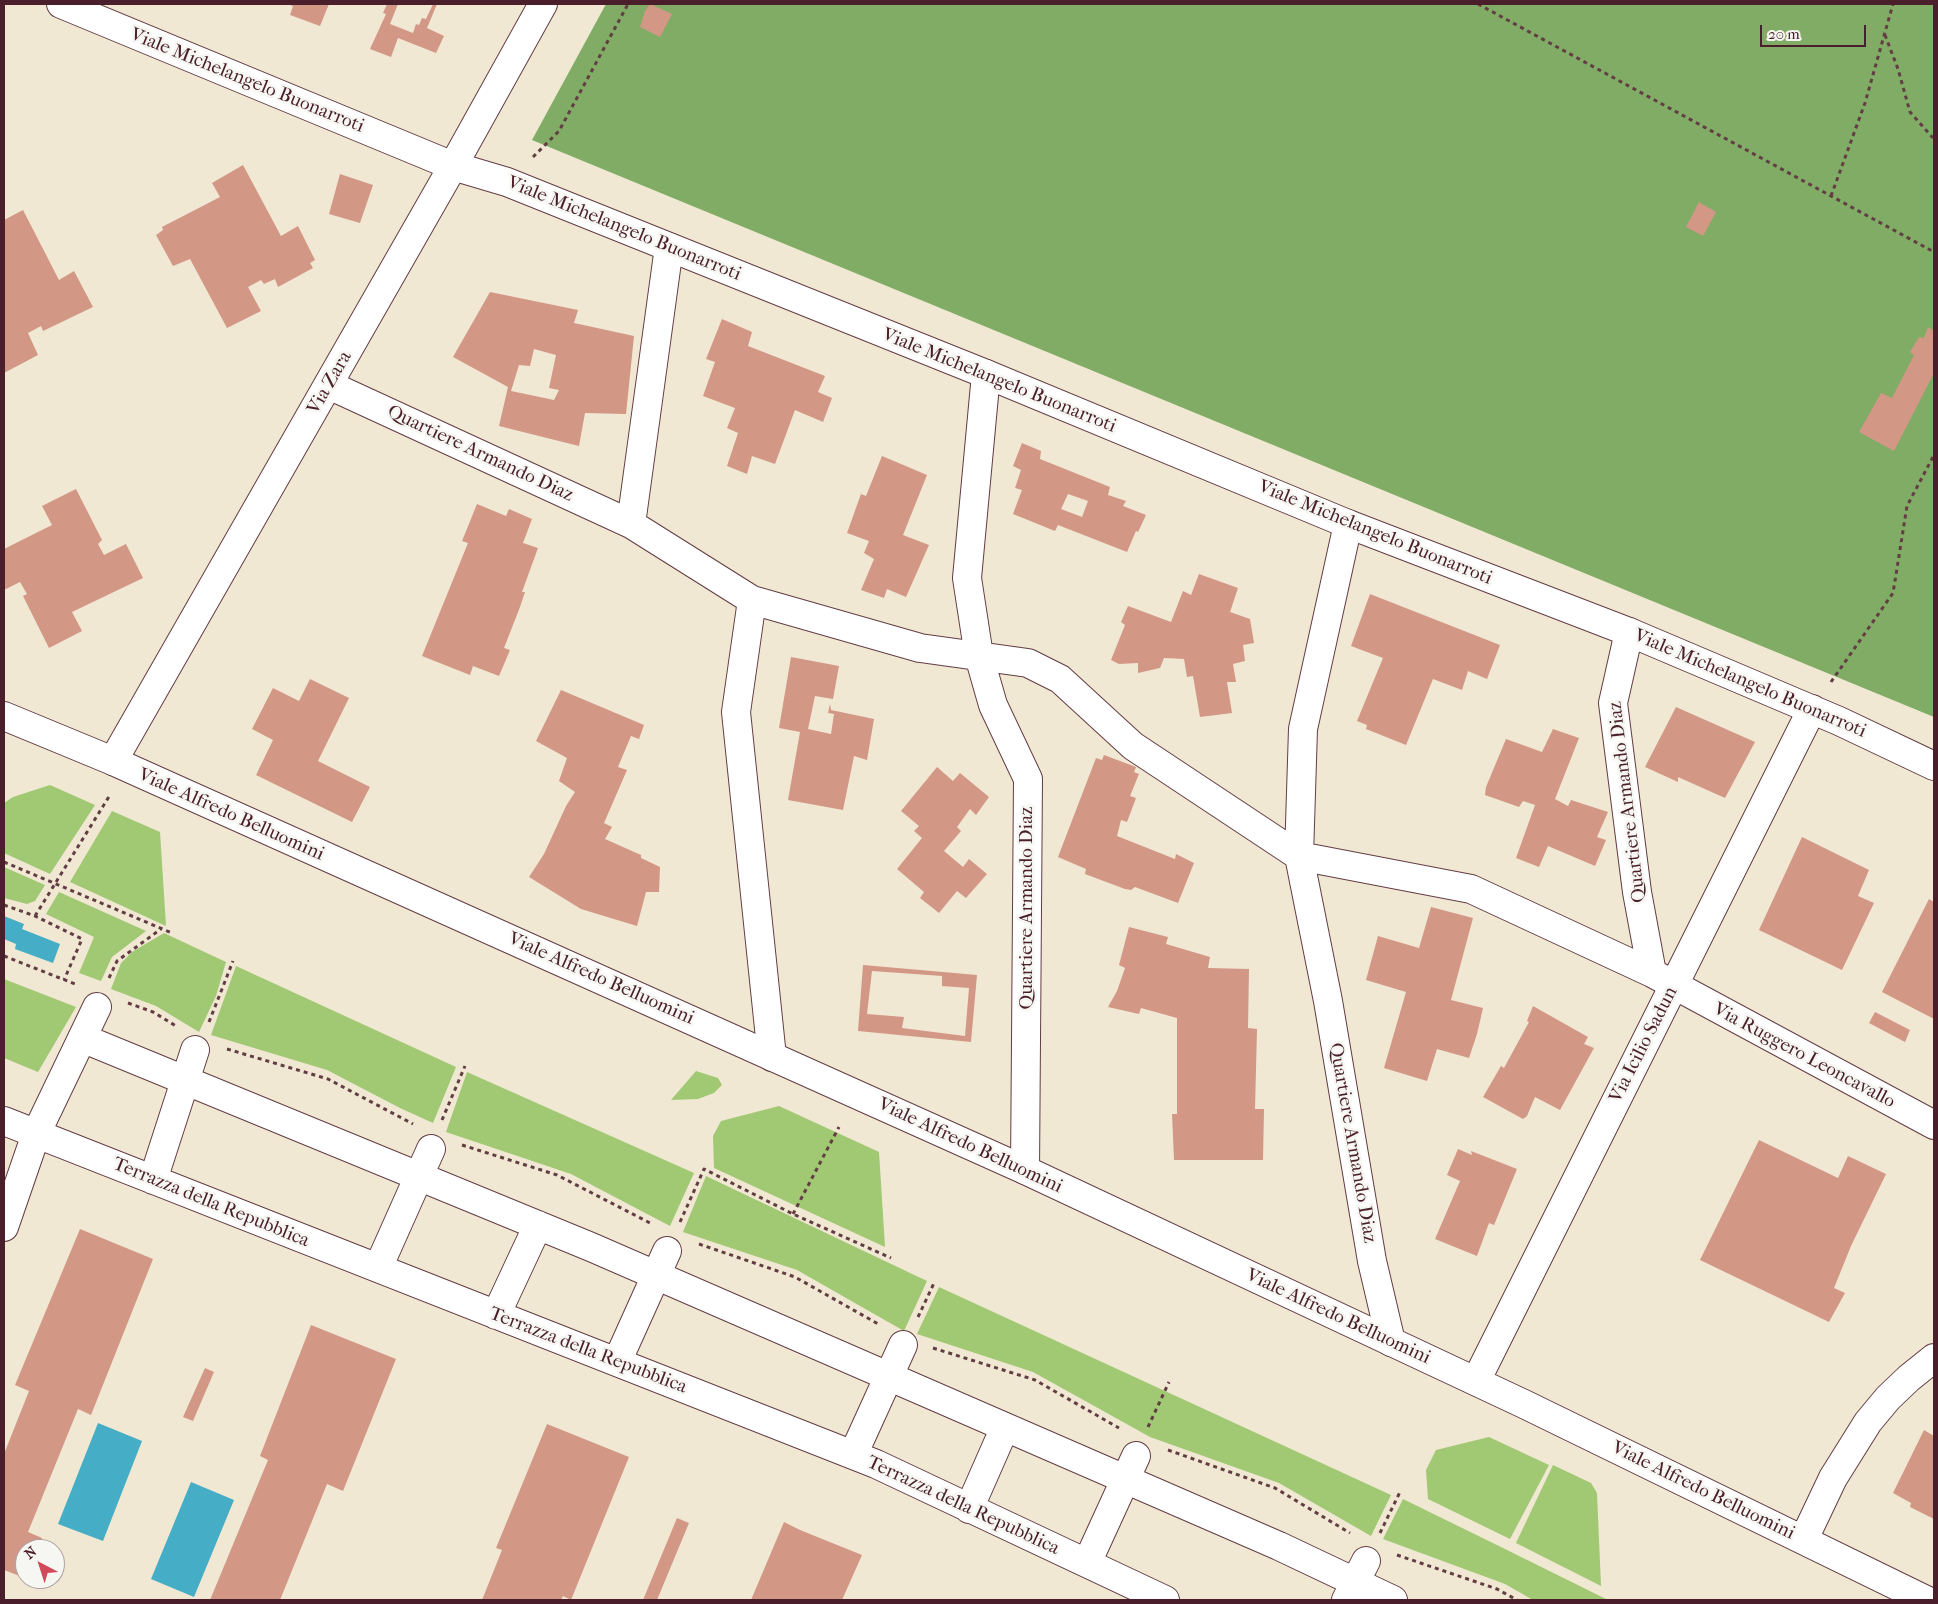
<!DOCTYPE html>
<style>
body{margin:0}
#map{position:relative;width:1938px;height:1604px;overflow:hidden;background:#f0e8d3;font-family:"IM FELL French Canon",serif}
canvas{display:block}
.frame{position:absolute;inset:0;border:5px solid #4a1f2b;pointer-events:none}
.north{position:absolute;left:15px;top:1539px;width:50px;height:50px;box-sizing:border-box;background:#f6f6f2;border:1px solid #b1a0a2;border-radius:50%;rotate:320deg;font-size:14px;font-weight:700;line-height:20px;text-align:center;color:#4a1f2b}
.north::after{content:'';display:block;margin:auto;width:18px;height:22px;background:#d1495b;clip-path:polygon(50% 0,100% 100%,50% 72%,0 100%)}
.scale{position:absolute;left:1760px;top:25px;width:106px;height:22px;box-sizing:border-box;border:2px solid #4a1f2b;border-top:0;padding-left:6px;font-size:15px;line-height:18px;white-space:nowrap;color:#4a1f2b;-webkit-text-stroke:4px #f6f6f2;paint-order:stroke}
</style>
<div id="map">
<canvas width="1938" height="1604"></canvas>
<div class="frame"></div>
<div class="north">N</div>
<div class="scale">20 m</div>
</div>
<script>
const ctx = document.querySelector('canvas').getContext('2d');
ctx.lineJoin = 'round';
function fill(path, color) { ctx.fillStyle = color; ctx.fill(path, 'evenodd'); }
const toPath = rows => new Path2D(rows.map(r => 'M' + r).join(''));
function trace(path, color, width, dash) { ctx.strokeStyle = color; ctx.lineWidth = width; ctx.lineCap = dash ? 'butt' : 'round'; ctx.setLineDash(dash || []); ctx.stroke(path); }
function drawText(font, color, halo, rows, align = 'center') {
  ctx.font = font + ' "IM FELL French Canon",serif'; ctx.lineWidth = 5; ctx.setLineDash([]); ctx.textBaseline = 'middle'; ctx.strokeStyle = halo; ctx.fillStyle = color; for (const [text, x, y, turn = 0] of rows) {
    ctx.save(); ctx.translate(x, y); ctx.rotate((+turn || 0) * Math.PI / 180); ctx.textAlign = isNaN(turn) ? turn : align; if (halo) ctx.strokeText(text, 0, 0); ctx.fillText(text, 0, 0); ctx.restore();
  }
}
fill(toPath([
 [50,785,95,805,50,874,4,853,4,803,13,797],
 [112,811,160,832,166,926,70,882],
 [4,867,45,885,35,901,27,904,4,898],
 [59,892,146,931,112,957,101,981,79,973,94,937,46,914],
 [164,933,226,962,216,996,199,1032,156,1006,111,989,121,963,132,952],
 [236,966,456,1067,433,1123,400,1108,327,1070,211,1035],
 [4,979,76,1007,38,1072,4,1058],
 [696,1071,718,1078,722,1085,714,1093,698,1099,671,1100],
 [467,1072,694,1173,670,1226,571,1174,446,1132],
 [779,1106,879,1152,885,1247,714,1168,713,1136,721,1121],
 [706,1176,927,1281,904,1331,797,1270,683,1232],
 [939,1287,1391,1495,1371,1536,1279,1483,1150,1437,1033,1372,917,1334],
 [1489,1437,1549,1465,1510,1539,1428,1499,1426,1470,1436,1450],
 [1553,1465,1591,1483,1597,1493,1601,1586,1516,1543],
 [1403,1499,1503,1548,1608,1600,1533,1600,1505,1584,1383,1539]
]), '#a1c873');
fill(toPath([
 [606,4,1934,4,1934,717,532,140]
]), '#80ac65');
fill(toPath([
 [4,916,24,924,22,929,60,944,53,963,15,949,16,944,4,939],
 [98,1423,142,1441,103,1541,58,1524],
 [191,1482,234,1500,194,1597,151,1579]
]), '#45adc5');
fill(toPath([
 [287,4,329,4,320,26,290,15,293,6],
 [387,4,398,4,390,24,413,33,416,24,419,25,422,18,426,19,433,4,437,4,427,28,444,36,436,53,398,38,391,57,370,49,386,14,383,13],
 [650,4,672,14,660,37,640,27,645,11],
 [243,165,281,236,298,226,315,260,310,263,313,268,278,287,275,279,264,284,261,280,248,287,261,311,227,328,190,259,173,266,156,235,163,230,162,227,220,197,212,183],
 [340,174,373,185,360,223,329,214],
 [1699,202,1716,212,1703,236,1686,227],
 [23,210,59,280,74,271,93,307,43,331,41,326,28,333,38,355,4,373,4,220],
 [490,292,578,310,574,323,634,336,626,414,585,413,579,446,499,426,508,387,453,357],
 [534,349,556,355,549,388,559,390,554,400,511,391,519,365,530,366],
 [722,319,752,332,748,346,825,376,818,392,832,398,823,422,795,410,775,464,752,456,747,474,727,466,738,433,727,428,735,408,703,396,715,362,706,359],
 [1928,327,1934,331,1934,373,1894,451,1859,432,1881,393,1892,398,1914,355,1910,352,1919,337,1924,338],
 [1022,443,1041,451,1040,459,1110,487,1108,495,1126,501,1123,506,1146,515,1138,532,1136,531,1127,552,1058,525,1055,531,1013,514,1022,490,1015,488,1021,470,1013,466],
 [1068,494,1088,501,1082,517,1061,509],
 [882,456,927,475,903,535,929,545,906,597,887,589,884,598,861,590,874,559,864,553,869,541,847,533,861,494,866,496],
 [76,489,102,540,98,544,104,555,126,544,143,578,72,612,82,631,49,648,23,596,27,594,20,582,4,590,4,549,52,525,42,506],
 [477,504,506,516,509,509,532,519,523,543,538,548,522,592,525,592,520,607,504,648,510,650,499,676,473,666,470,675,422,656,468,543,462,541],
 [1199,574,1238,588,1230,612,1250,619,1254,643,1243,645,1245,661,1233,664,1236,682,1227,682,1232,713,1200,717,1193,676,1187,677,1184,659,1164,658,1160,668,1138,673,1138,663,1119,664,1111,660,1125,625,1121,622,1128,606,1171,622,1183,591,1191,595],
 [1370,594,1500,645,1487,679,1468,671,1462,690,1433,679,1406,745,1366,729,1367,725,1357,721,1383,658,1351,646],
 [791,657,839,666,833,699,815,696,808,729,831,734,834,714,828,713,830,704,831,710,874,719,867,760,854,756,843,810,788,800,800,732,779,728],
 [310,679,349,698,318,761,370,787,352,822,256,775,273,740,252,729,273,688,299,701],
 [561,690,644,725,639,739,631,736,618,767,627,770,604,823,612,827,605,839,641,855,641,858,660,867,659,892,646,892,637,926,581,909,529,877,544,854,566,806,575,792,559,781,567,758,536,741],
 [1676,707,1755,742,1725,798,1678,777,1678,782,1645,767],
 [1553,729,1579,738,1555,799,1568,806,1571,800,1608,812,1597,837,1606,840,1595,866,1548,846,1539,867,1516,858,1535,805,1523,801,1519,807,1485,795,1486,787,1506,739,1542,752],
 [1104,755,1136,767,1134,772,1139,774,1130,796,1136,798,1127,822,1121,820,1117,836,1175,859,1176,854,1194,863,1178,903,1135,887,1131,890,1125,889,1085,874,1086,869,1058,857,1096,758,1102,760],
 [937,767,953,781,960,773,989,797,976,815,970,809,957,827,961,831,944,851,963,867,969,859,987,874,966,898,957,891,939,913,920,898,924,892,897,869,922,838,914,831,919,826,901,811],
 [1802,837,1869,870,1858,896,1874,903,1842,970,1759,930],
 [1929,899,1934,902,1934,1019,1882,992],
 [1431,907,1473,918,1451,1000,1483,1008,1477,1034,1469,1058,1437,1049,1427,1081,1384,1068,1406,992,1366,980,1378,936,1419,948],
 [1129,927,1168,937,1166,944,1210,957,1208,968,1249,969,1248,1028,1257,1029,1255,1109,1264,1109,1263,1160,1174,1160,1172,1114,1177,1114,1177,1018,1141,1008,1139,1014,1108,1007,1117,991,1125,968,1119,965],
 [863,965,977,975,971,1042,858,1031],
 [872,971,942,976,942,986,969,988,965,1036,902,1028,904,1017,867,1014],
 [1533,1006,1588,1037,1584,1044,1594,1048,1560,1110,1535,1097,1527,1116,1523,1119,1483,1097,1501,1066,1504,1068,1529,1022,1527,1021],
 [1875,1012,1910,1030,1905,1042,1869,1023],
 [1759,1140,1838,1178,1848,1156,1886,1174,1851,1246,1834,1288,1845,1293,1829,1322,1700,1260],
 [1458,1149,1472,1155,1471,1151,1517,1169,1494,1225,1489,1223,1477,1256,1435,1239,1460,1181,1447,1175],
 [80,1229,153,1259,91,1415,78,1409,28,1532,42,1538,37,1549,25,1549,25,1578,4,1570,4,1454,29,1391,15,1385],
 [311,1325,396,1359,394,1364,343,1491,327,1484,280,1600,210,1600,268,1460,260,1456],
 [205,1368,214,1372,193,1421,183,1417],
 [547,1424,629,1457,571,1600,563,1596,561,1600,482,1600,502,1550,496,1548],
 [1924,1430,1934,1436,1934,1519,1910,1507,1911,1503,1893,1493],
 [677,1518,689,1523,657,1600,643,1600],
 [784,1522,800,1530,862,1555,842,1600,751,1600]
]), '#d39786');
const pedestrian = toPath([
 [82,1038,591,1247,1279,1546,1393,1600],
 [4,1121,876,1464,1165,1600],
 [153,1180,195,1050],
 [4,1227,36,1134,97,1007],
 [378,1268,431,1149],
 [496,1315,538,1225],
 [617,1362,667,1251],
 [853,1455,903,1345],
 [969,1509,1005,1427],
 [1087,1563,1136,1456],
 [1346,1600,1366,1561]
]);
const minor = toPath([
 [986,374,967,578,979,656,993,705,1028,779,1025,1170],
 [329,385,631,524,752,600,920,648,1028,663,1060,679,1133,746,1299,856,1471,889,1652,973,1934,1125],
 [631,524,669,247],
 [1348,524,1303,729,1299,856,1328,1001,1372,1261,1391,1342],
 [752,600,736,712,772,1057],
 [1629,632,1613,703,1637,892,1652,973],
 [113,761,453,166,543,4],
 [1476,1381,1812,709],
 [1804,1539,1833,1478,1868,1422,1888,1398,1909,1378,1934,1358]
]);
const tertiary = toPath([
 [61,4,453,166,507,182,986,374,1348,524,1629,632,1839,721,1934,766],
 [4,716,113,761,1025,1170,1524,1404,1926,1600]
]);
trace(pedestrian, '#633d44', 30);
trace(minor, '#633d44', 30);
trace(tertiary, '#633d44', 30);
trace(toPath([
 [1478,4,1934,252],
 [1885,35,1898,69,1910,112,1934,139],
 [533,157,559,131,628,4],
 [1831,196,1865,103,1893,4],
 [1831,682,1893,593,1907,506,1934,455],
 [4,862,172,933],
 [4,905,35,916,82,939,64,980],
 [35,916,110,795],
 [4,956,75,984],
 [109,978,117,961,161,929],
 [128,1003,153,1012,176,1026],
 [209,1022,233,961],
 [227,1049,328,1079,413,1124],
 [442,1120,465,1066],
 [462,1145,557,1175,652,1224],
 [793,1214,839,1127],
 [680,1222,704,1169,793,1214,891,1258],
 [699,1244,795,1277,880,1325],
 [918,1317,935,1281],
 [933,1348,1035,1380,1119,1428],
 [1148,1427,1169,1382],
 [1168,1450,1275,1488,1350,1533],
 [1380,1533,1400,1492],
 [1397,1555,1497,1589,1517,1600]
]), '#633d44', 3, [4, 4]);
trace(pedestrian, '#fff', 28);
trace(minor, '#fff', 28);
trace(tertiary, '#fff', 28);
drawText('19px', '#4a1f2b', '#f6f6f2', [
 ["Viale Michelangelo Buonarroti",247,81,22],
 ["Viale Michelangelo Buonarroti",624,229,22],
 ["Viale Michelangelo Buonarroti",999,381,22],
 ["Via Zara",330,383,-60],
 ["Quartiere Armando Diaz",480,454,25],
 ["Viale Michelangelo Buonarroti",1375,533,22],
 ["Viale Michelangelo Buonarroti",1750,684,23],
 ["Quartiere Armando Diaz",1628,802,-97],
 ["Viale Alfredo Belluomini",231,815,24],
 ["Quartiere Armando Diaz",1027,908,-90],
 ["Viale Alfredo Belluomini",601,979,24],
 ["Via Icilio Sadun",1644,1045,-63],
 ["Via Ruggero Leoncavallo",1804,1056,28],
 ["Quartiere Armando Diaz",1352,1143,80],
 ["Viale Alfredo Belluomini",970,1146,25],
 ["Terrazza della Repubblica",211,1203,22],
 ["Viale Alfredo Belluomini",1338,1317,25],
 ["Terrazza della Repubblica",588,1351,21],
 ["Viale Alfredo Belluomini",1703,1491,26],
 ["Terrazza della Repubblica",963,1506,25]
]);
</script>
